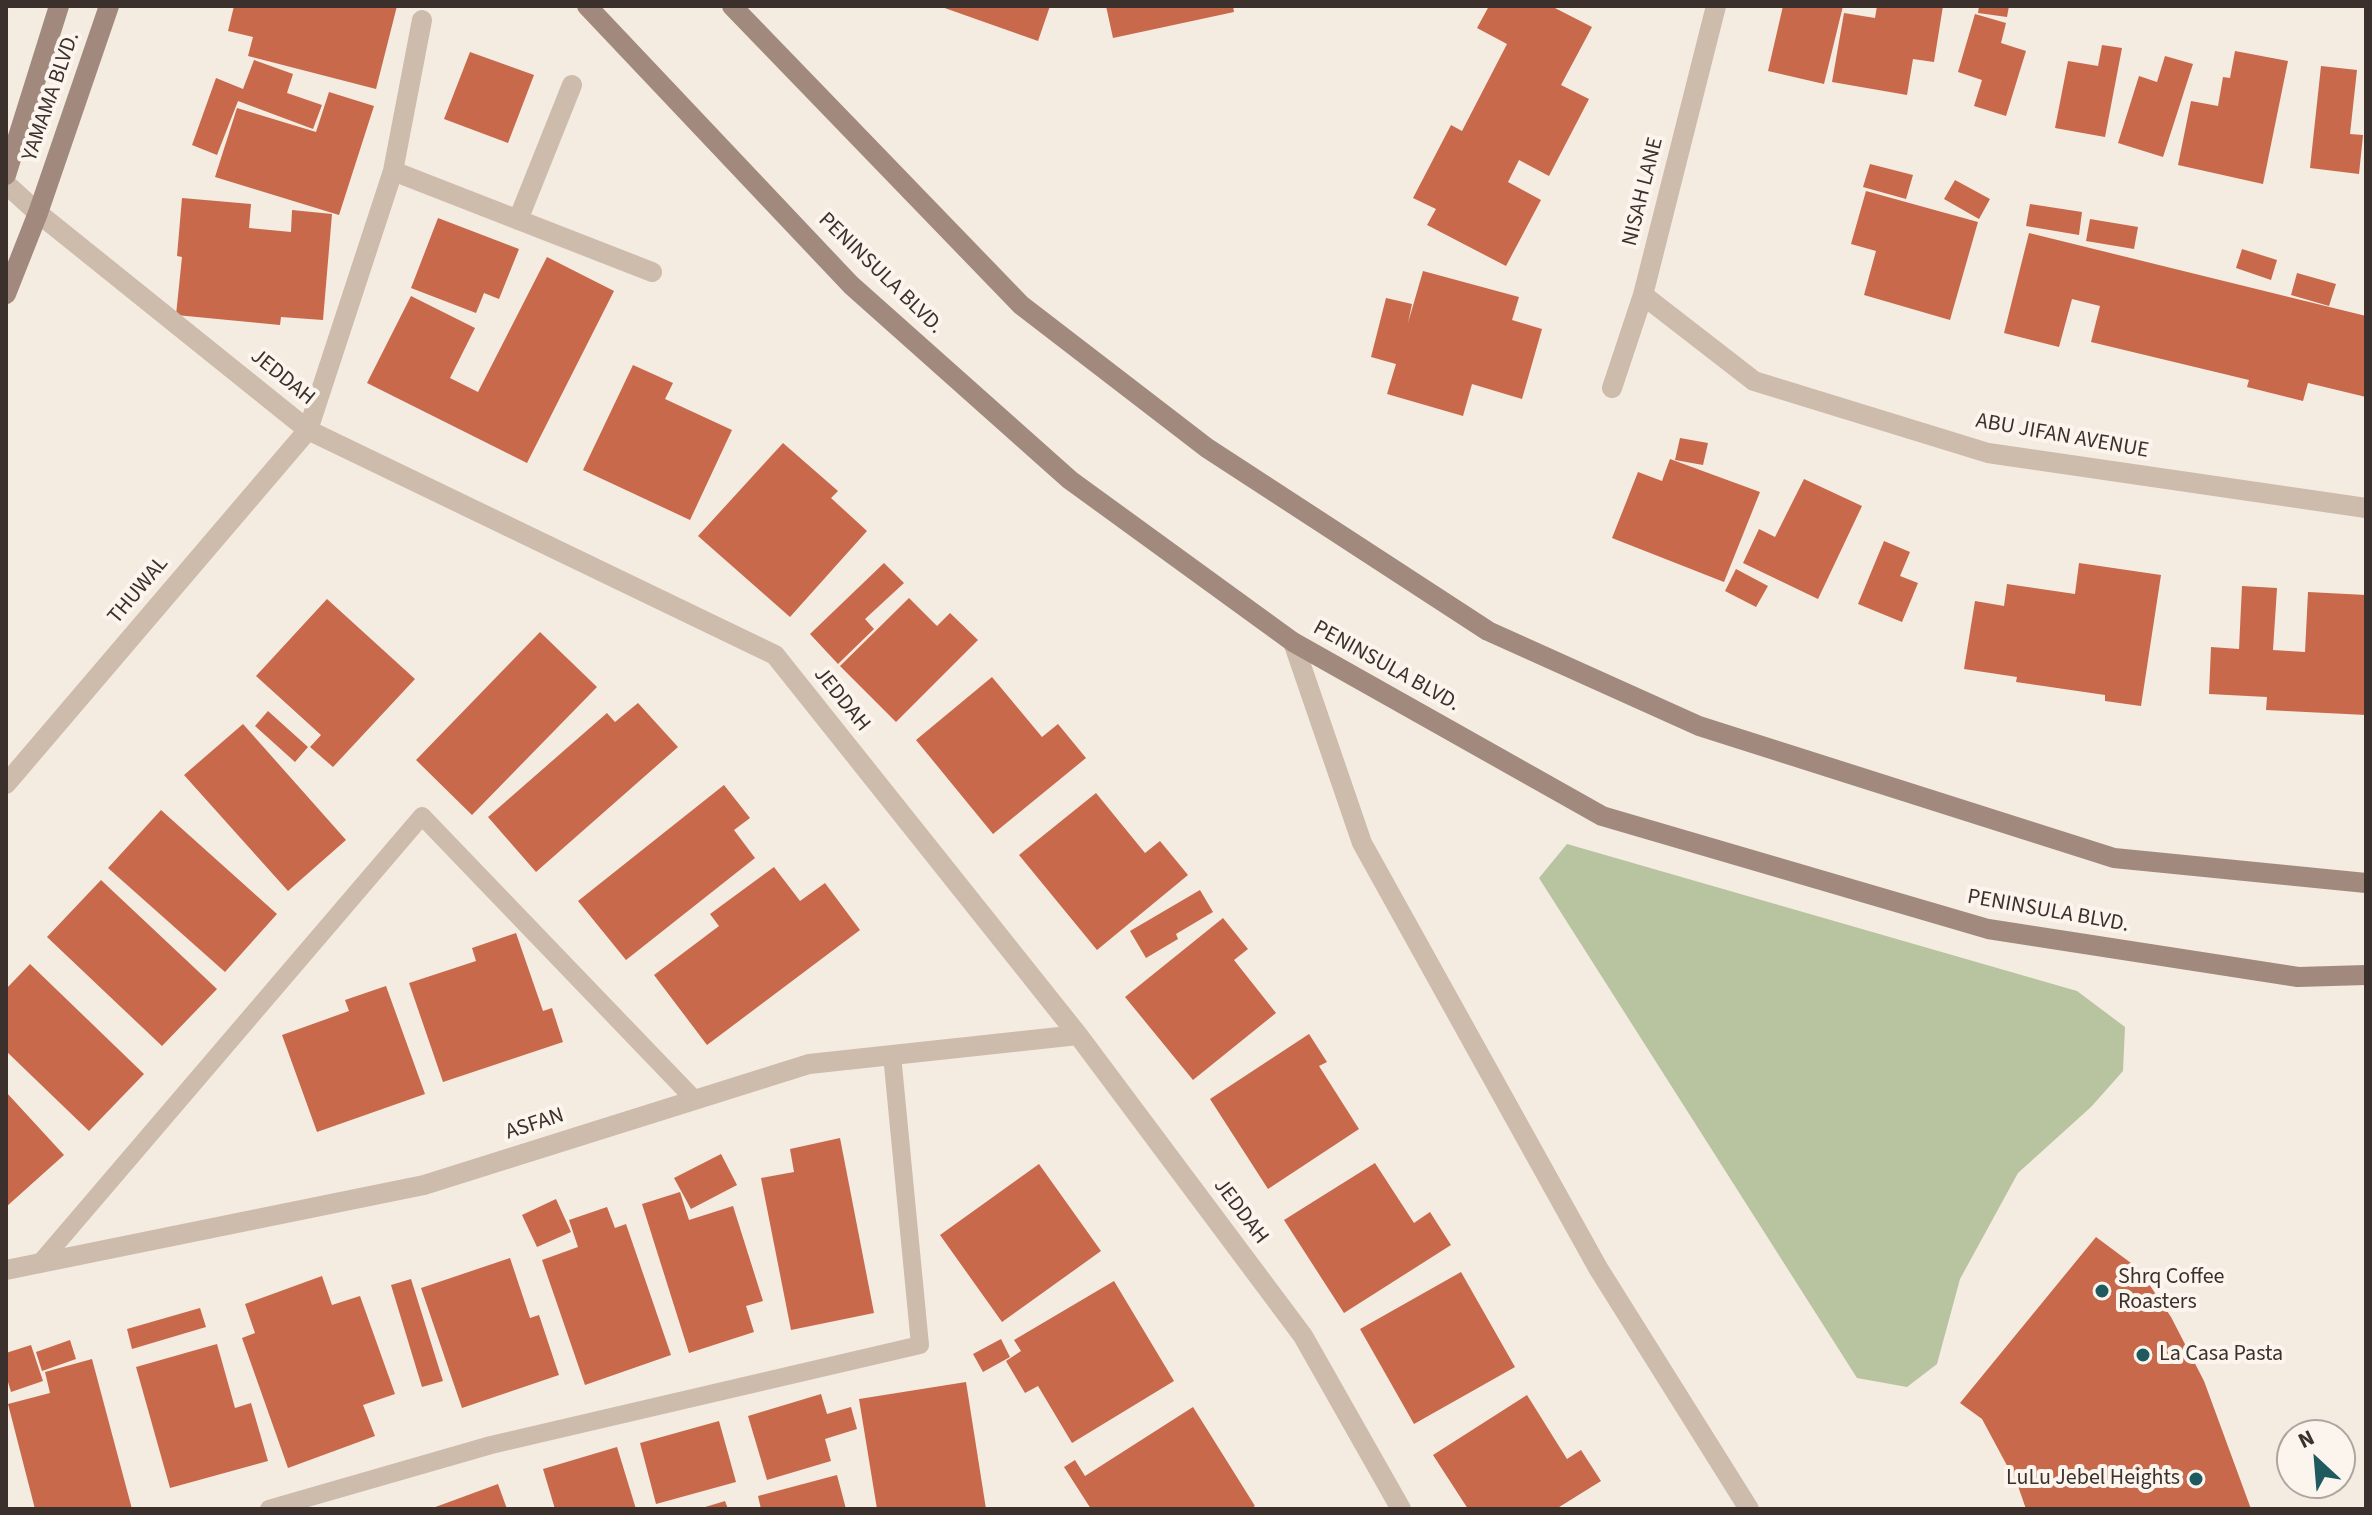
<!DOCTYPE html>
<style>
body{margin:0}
#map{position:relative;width:2372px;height:1515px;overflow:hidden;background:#f4ebe1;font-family:"Source Sans 3",sans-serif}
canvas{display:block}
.frame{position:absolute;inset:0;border:8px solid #3b302b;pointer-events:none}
.north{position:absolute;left:2276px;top:1419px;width:80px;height:80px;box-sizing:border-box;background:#fbf5ee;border:2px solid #aea6a0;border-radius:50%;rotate:334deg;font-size:22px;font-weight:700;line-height:32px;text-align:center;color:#3b302b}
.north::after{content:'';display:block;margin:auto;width:28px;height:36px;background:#1f5a5e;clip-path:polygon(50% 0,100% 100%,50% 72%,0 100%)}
</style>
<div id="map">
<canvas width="2372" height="1515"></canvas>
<div class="frame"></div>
<div class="north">N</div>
</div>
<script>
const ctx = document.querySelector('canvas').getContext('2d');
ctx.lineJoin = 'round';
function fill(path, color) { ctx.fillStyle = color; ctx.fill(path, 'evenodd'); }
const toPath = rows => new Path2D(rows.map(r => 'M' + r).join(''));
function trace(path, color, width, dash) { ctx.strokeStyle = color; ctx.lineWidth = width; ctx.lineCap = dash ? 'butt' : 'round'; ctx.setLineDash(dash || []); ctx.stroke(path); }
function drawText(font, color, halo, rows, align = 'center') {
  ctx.font = font + ' "Source Sans 3",sans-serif'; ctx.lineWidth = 8; ctx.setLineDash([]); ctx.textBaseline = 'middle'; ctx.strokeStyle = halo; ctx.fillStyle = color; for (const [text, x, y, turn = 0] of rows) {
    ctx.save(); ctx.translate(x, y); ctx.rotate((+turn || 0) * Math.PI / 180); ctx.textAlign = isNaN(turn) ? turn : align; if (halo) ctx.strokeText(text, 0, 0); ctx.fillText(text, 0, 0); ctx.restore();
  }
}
fill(toPath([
 [1567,844,2077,991,2125,1027,2123,1071,2091,1107,2018,1173,1960,1279,1937,1364,1907,1387,1857,1378,1539,878]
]), '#b8c4a0');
fill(toPath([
 [234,6,397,6,376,89,248,56,253,37,228,31],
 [939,6,1050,6,1038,41],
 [1106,6,1233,6,1234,12,1113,38],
 [1489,6,1551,6,1592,27,1561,85,1589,99,1549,176,1519,160,1508,182,1541,200,1506,266,1427,225,1436,209,1413,198,1451,125,1462,131,1507,44,1477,28],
 [1783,6,1843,6,1824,84,1768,71],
 [1877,6,1943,6,1934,62,1913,59,1907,95,1832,82,1844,13,1875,18],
 [1979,6,2009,6,2007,17,1978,13],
 [1975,14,2006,23,2001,43,2026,51,2006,116,1974,106,1982,80,1958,72],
 [2102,45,2122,48,2105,137,2055,128,2068,61,2098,66],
 [2235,51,2288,61,2263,184,2178,165,2191,101,2218,106,2223,77,2230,78],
 [470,52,534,75,508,143,444,119],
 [2165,56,2193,64,2163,157,2118,143,2139,76,2157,82],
 [254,60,293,74,287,93,322,105,313,129,238,101,217,155,192,145,216,78,243,89],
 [2321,66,2357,70,2350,134,2363,135,2359,174,2310,168],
 [329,92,374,106,339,215,215,177,237,108,316,132],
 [1870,164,1913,175,1906,199,1863,187],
 [1955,180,1990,199,1979,219,1944,199],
 [1866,191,1978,222,1950,320,1864,295,1876,251,1851,244],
 [182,198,251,204,249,228,291,232,292,210,332,214,323,320,281,317,280,325,176,315,182,257,177,256],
 [2030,204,2082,212,2079,235,2026,226],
 [438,218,519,249,499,299,484,293,476,313,411,288],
 [2090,219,2138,227,2134,249,2086,241],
 [2029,233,2366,316,2366,397,2308,383,2303,401,2247,387,2249,380,2091,342,2100,306,2072,299,2059,347,2004,333],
 [2242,249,2277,260,2271,280,2236,268],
 [547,257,614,291,527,463,367,383,411,296,475,328,450,378,478,392],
 [1423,271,1519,297,1512,320,1542,329,1522,399,1472,384,1463,416,1387,394,1396,364,1371,357,1386,298,1412,304,1408,323],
 [2297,273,2336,284,2329,306,2291,295],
 [633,365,673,383,665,399,732,430,690,520,583,470],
 [1680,438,1708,443,1703,465,1675,460],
 [783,443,838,491,831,498,867,531,790,617,698,536],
 [1670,459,1760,492,1724,582,1612,538,1638,472,1662,481],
 [1804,479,1862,506,1818,599,1743,563,1759,529,1775,537],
 [1884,541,1910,552,1900,576,1918,583,1902,622,1858,604],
 [884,563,904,583,865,619,874,629,838,664,810,634],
 [2079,563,2161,575,2141,706,2105,701,2105,695,2016,682,2017,677,1964,669,1975,601,2004,606,2007,584,2075,594],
 [1736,569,1768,586,1756,607,1725,591],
 [2242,586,2277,588,2273,650,2305,652,2308,592,2366,595,2366,715,2266,710,2267,697,2209,694,2211,647,2239,649],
 [909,598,937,626,950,613,978,640,896,722,840,666],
 [327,599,415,679,333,767,310,747,321,735,256,676],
 [540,632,597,687,472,815,416,760],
 [992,677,1042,737,1058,724,1086,758,993,834,916,740],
 [638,703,678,747,536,872,488,817,607,713,615,722],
 [268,711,308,747,295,762,255,726],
 [243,724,346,840,288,891,184,775],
 [724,785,750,818,734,830,755,858,626,960,578,901],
 [1096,793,1145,853,1160,841,1188,875,1097,950,1019,855],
 [161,810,277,914,225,972,108,868],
 [774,867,800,901,825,883,860,930,707,1045,654,975,719,926,710,914],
 [101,880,217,989,162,1046,47,937],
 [1200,890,1213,912,1176,934,1178,939,1146,958,1130,931],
 [1223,918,1248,949,1234,960,1276,1013,1193,1080,1125,997],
 [516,933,543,1011,552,1008,563,1042,443,1082,409,983,476,961,472,948],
 [30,964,144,1074,89,1131,6,1051,6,989],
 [386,986,425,1094,317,1132,282,1035,349,1011,345,1000],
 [1309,1034,1327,1062,1319,1066,1359,1129,1268,1189,1210,1099],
 [6,1092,64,1155,6,1207],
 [840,1138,874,1313,791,1330,761,1178,794,1172,790,1149],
 [721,1154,737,1185,691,1209,674,1178],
 [1375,1163,1414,1223,1430,1212,1451,1245,1344,1313,1284,1220],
 [1039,1164,1101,1251,1002,1322,940,1235],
 [680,1192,689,1220,733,1206,763,1301,746,1306,754,1332,689,1353,642,1204],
 [556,1199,571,1232,537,1247,522,1215],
 [607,1207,615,1228,626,1224,671,1355,585,1385,542,1260,578,1247,569,1220],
 [2096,1237,2139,1269,2171,1317,2204,1381,2251,1509,2026,1509,2018,1486,1982,1419,1960,1403],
 [510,1258,530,1318,539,1315,559,1375,462,1408,421,1288],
 [1461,1272,1515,1367,1414,1424,1360,1329],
 [322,1276,332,1305,360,1296,395,1394,363,1405,375,1436,288,1468,242,1338,255,1333,245,1304],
 [411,1279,443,1381,422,1387,391,1285],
 [1114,1281,1174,1381,1072,1443,1038,1386,1025,1393,1006,1361,1021,1351,1014,1340],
 [200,1308,206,1327,132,1349,127,1329],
 [1001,1339,1010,1357,983,1372,973,1354],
 [70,1340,76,1359,42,1371,36,1352],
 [217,1344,235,1408,251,1403,268,1461,170,1488,136,1367],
 [31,1345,43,1381,11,1392,6,1375,6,1353],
 [92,1359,132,1509,35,1509,8,1404,50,1393,45,1372],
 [966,1382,986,1509,877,1509,859,1399],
 [821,1394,827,1414,851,1407,857,1429,825,1439,831,1461,767,1480,748,1416],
 [1527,1395,1567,1459,1581,1450,1601,1481,1556,1509,1468,1509,1433,1455],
 [1193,1407,1255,1506,1250,1509,1091,1509,1064,1467,1075,1460,1085,1476],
 [719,1421,736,1482,656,1504,640,1443],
 [617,1447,636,1509,555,1509,543,1469],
 [837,1475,846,1509,761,1509,758,1496],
 [498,1484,507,1509,430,1509],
 [725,1501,728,1509,702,1509,702,1508]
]), '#c8694b');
trace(toPath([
 [40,1263,422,816,695,1100],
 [269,1509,491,1445,920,1345,892,1055]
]), '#cdbbac', 18);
trace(toPath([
 [393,171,652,272],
 [6,184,38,213,308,430,775,655,1078,1035,1303,1336,1401,1509],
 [518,220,572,85],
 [1643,295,1754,381,1988,453,2366,508],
 [1612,388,1643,295,1716,6],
 [1293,642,1362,843,1598,1268,1749,1509],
 [6,784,308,430,393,171,422,20],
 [6,1270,424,1185,809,1064,1078,1035]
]), '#cdbbac', 20);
trace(toPath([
 [587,6,851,285,1070,480,1293,642,1602,816,1988,929,2298,977,2366,975],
 [732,6,1021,305,1207,448,1488,631,1699,726,2114,858,2366,883],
 [6,175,59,6],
 [6,294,38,213,109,6]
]), '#a18a7d', 20);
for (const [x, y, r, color] of [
 [2102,1291,8,"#1f5a5e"],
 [2143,1355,8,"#1f5a5e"],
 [2196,1479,8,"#1f5a5e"]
]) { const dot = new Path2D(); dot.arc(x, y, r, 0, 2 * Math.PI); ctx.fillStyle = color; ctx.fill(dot); trace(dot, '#fbf5ee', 3); }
drawText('22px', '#3b302b', '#fbf5ee', [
 ["YAMAMA BLVD.",52,97,-71],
 ["NISAH LANE",1644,192,-76],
 ["PENINSULA BLVD.",880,274,44],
 ["JEDDAH",282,378,39],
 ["ABU JIFAN AVENUE",2062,437,10],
 ["THUWAL",139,591,-50],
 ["PENINSULA BLVD.",1386,667,29],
 ["JEDDAH",841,700,51],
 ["PENINSULA BLVD.",2048,912,10],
 ["ASFAN",535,1125,-18],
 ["JEDDAH",1240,1212,53]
]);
drawText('22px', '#3b302b', '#fbf5ee', [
 ["Shrq Coffee",2118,1278],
 ["Roasters",2118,1303],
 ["La Casa Pasta",2159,1355],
 ["LuLu Jebel Heights",2180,1479,"right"]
], 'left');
</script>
